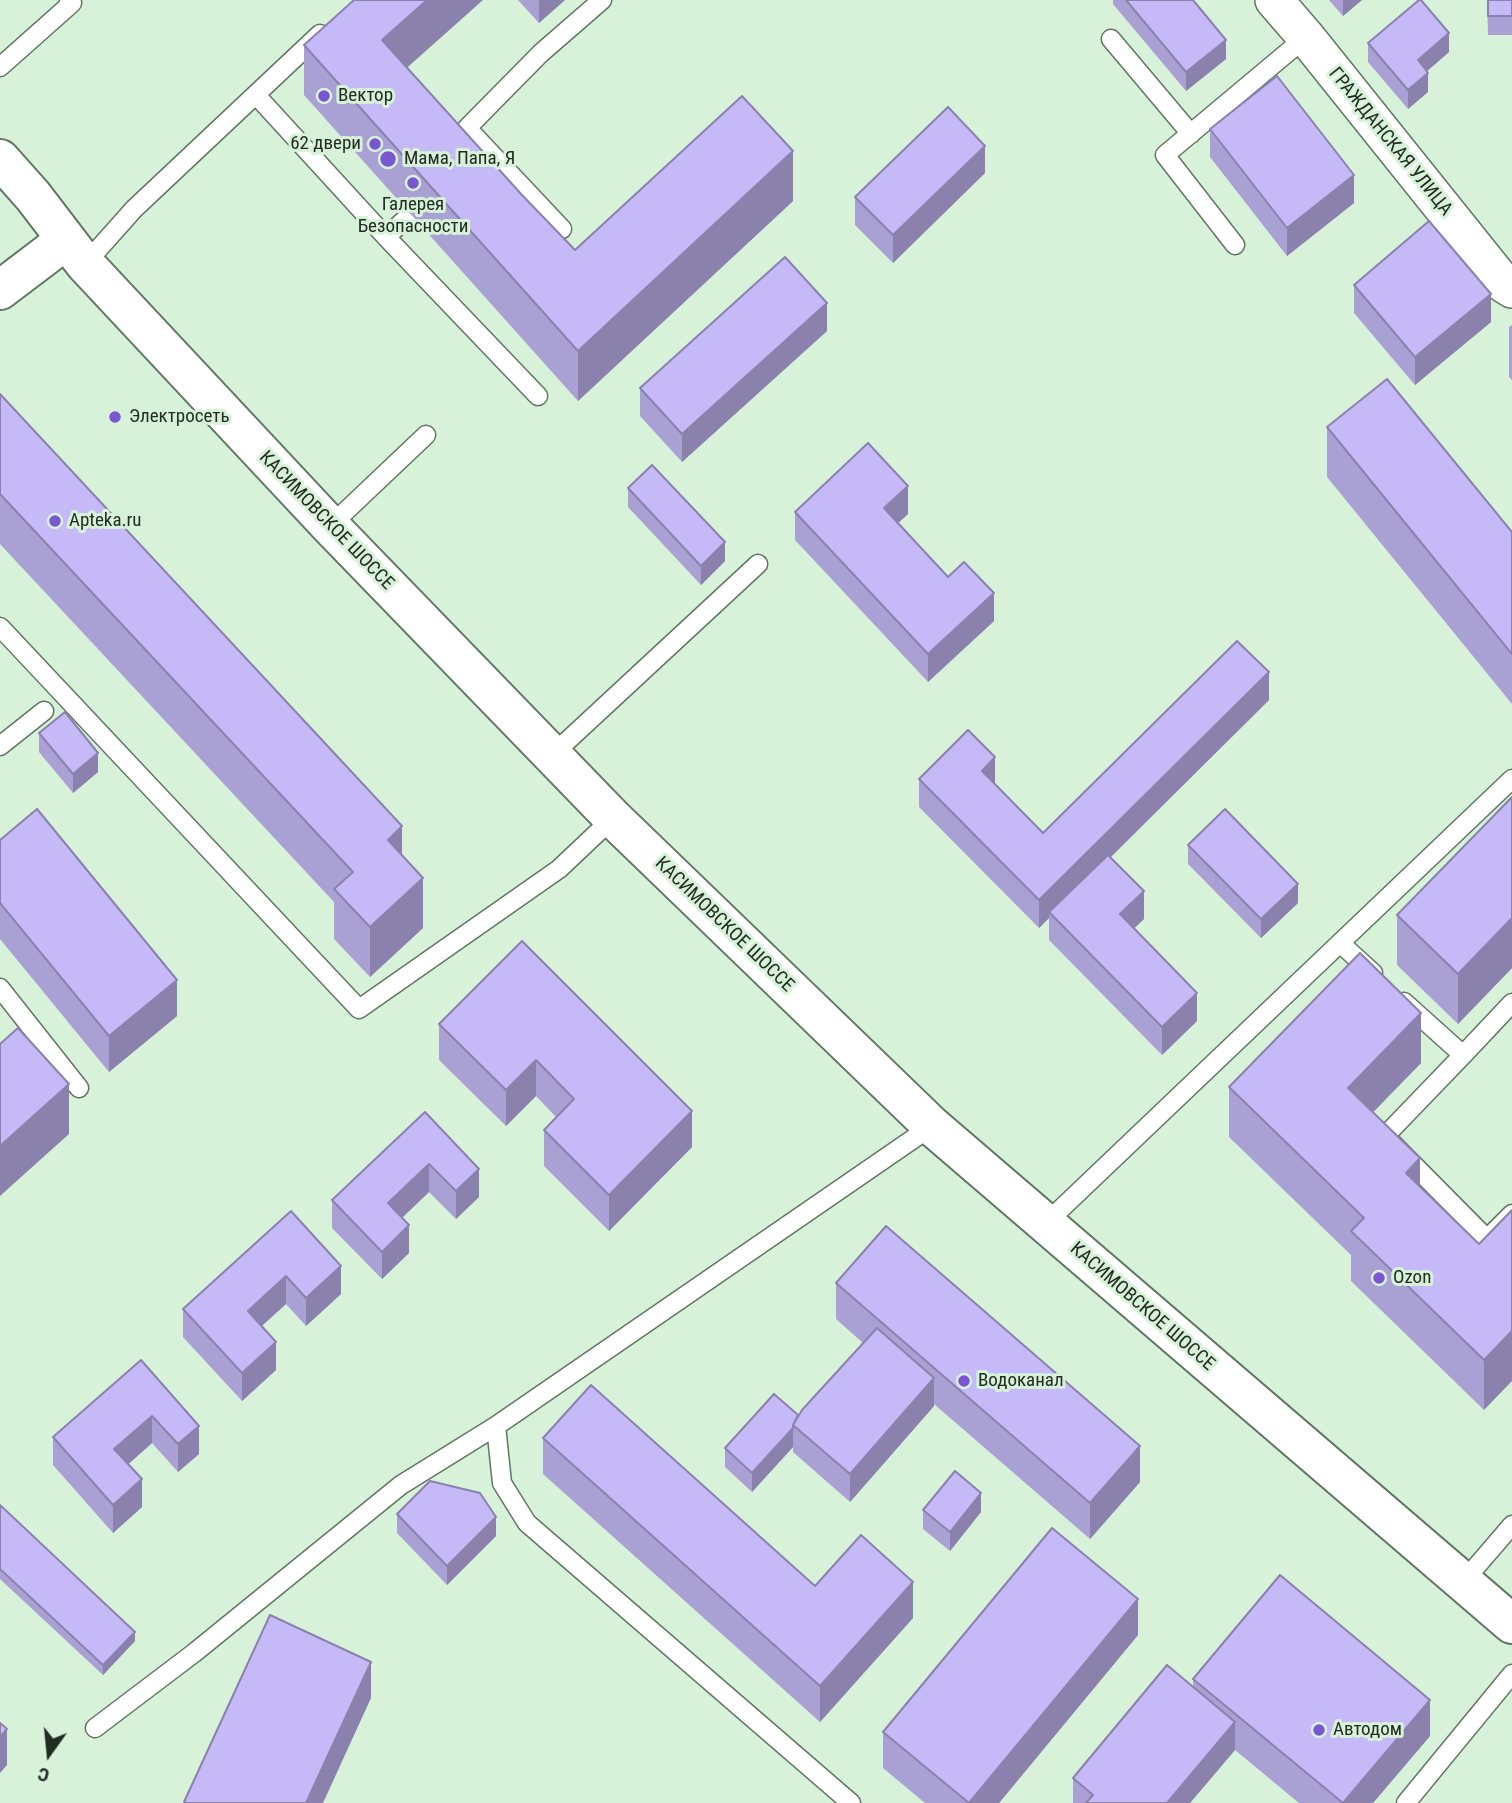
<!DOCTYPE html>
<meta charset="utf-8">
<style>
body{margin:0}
#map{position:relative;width:1512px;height:1803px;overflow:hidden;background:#d8f2da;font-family:"Roboto Condensed",sans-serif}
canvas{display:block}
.north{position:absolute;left:14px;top:1719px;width:70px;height:70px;-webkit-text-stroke:5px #d8f2da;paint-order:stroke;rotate:195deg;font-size:19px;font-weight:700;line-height:28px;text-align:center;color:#222c23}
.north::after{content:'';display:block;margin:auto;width:24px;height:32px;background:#222c23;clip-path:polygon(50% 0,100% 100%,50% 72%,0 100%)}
</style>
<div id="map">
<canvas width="1512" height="1803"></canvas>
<div class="north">С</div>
</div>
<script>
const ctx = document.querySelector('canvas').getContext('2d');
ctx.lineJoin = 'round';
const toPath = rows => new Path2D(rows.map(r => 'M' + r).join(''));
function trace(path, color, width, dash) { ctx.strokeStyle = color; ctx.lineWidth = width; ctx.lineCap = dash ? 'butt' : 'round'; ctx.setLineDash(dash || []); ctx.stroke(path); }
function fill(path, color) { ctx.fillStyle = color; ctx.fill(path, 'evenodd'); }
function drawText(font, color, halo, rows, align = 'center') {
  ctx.font = font + ' "Roboto Condensed",sans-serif'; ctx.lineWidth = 6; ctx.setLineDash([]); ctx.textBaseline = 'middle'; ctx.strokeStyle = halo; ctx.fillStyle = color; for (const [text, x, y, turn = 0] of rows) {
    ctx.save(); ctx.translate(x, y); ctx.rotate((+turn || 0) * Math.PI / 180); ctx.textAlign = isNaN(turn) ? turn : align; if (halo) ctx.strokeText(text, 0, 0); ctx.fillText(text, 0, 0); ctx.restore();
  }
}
const service = toPath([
 [1111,39,1191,134],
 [0,67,72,3,69,0],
 [256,95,386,237,411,214],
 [467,128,562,229],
 [462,155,467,128,541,53,602,0],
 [386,237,538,396],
 [1235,245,1165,155,1306,37],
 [85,264,134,209,320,34],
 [330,526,426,435],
 [0,627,359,1009,559,869,613,818],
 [0,746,44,711],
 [552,755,758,564],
 [1340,943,1373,973],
 [0,988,79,1088],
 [1404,1002,1463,1055,1512,1003],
 [1463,1055,1385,1136,1487,1239,1512,1214],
 [1045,1224,1512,779],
 [496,1426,502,1483,527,1523,851,1803],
 [1463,1582,1512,1525],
 [95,1728,194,1653,401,1485,496,1426,932,1126],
 [1406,1803,1512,1674]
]);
const minor = toPath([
 [1274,0,1306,37,1504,284,1512,289]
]);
const tertiary = toPath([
 [0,290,66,240]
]);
const secondary = toPath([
 [0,159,33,196,85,264,330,526,613,818,932,1126,1512,1624]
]);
trace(service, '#607662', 21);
trace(minor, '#607662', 40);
trace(tertiary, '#607662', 42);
trace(secondary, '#607662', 42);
trace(service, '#fff', 18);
trace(minor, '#fff', 37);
trace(tertiary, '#fff', 38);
trace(secondary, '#fff', 38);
fill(toPath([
 [518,0,565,0,539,23],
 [1113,0,1193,0,1226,59,1186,91,1113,4],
 [1329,0,1362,0,1343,16],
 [1487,0,1512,0,1512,35,1488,35],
 [1368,43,1449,52,1427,71,1428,92,1408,109,1368,62],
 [304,45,407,68,522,195,575,250,793,201,578,401,304,95],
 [1210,129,1354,203,1287,256,1210,157],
 [985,173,893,263,855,225,855,197],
 [1354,285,1491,322,1415,385,1354,313],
 [1512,325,1512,380,1509,377,1509,327],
 [827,331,682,462,640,416,640,388],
 [0,394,402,856,423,928,370,977,334,939,334,902,0,544],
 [1327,427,1512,532,1512,704,1327,477],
 [628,488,725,561,701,585,628,507],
 [795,512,908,514,898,523,948,577,994,621,928,682,795,540],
 [1269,700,1111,857,1144,919,1134,928,1197,1021,1162,1055,1049,940,1049,918,1039,928,919,807,919,779,995,784,1043,833],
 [39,733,98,772,73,793,39,752],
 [1512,797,1512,968,1458,1024,1397,965,1397,915],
 [0,840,177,1016,109,1072,0,939],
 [1188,845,1298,903,1261,938,1188,864],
 [522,941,692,1147,609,1231,544,1166,544,1130,556,1117,536,1096,506,1126,439,1060,439,1024],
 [1421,1063,1373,1112,1420,1187,1479,1244,1512,1210,1484,1410,1351,1281,1351,1255,1229,1137,1229,1087],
 [425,1112,479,1197,456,1219,429,1192,402,1218,409,1253,382,1279,332,1228,332,1200],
 [291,1211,341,1294,306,1326,286,1304,262,1326,276,1370,242,1401,183,1337,183,1309],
 [836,1283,1140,1482,1090,1539,934,1404,934,1406,850,1502,793,1452,793,1447,752,1492,725,1467,725,1448,798,1415,863,1343,836,1319],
 [141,1360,199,1454,178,1472,152,1443,128,1464,142,1507,113,1533,53,1465,53,1437],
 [543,1438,815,1586,913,1618,820,1722,543,1474],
 [0,1505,135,1641,103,1675,0,1579],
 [923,1510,981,1512,950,1551,923,1529],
 [397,1514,496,1536,447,1585,397,1533],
 [1138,1635,999,1803,925,1803,883,1768,883,1732],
 [1193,1679,1430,1736,1373,1803,1299,1803,1235,1750,1190,1803,1073,1803,1073,1778,1193,1687]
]), '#a9a0d4');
fill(toPath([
 [427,0,483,0,382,90,382,40],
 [539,0,565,0,539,23],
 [1343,0,1362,0,1343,16],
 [1449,33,1449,52,1418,79,1418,60],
 [1226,40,1226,59,1186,91,1186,72],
 [1428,73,1428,92,1408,109,1408,90],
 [985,146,985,173,893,263,893,235],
 [793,151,793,201,578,401,578,351],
 [1354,175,1354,203,1287,256,1287,228],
 [1491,294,1491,322,1415,385,1415,357],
 [827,303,827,331,682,462,682,434],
 [908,486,908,514,884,536,884,508],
 [725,542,725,561,701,585,701,566],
 [994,593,994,621,928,682,928,654],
 [1269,672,1269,700,1052,915,1049,912,1049,918,1039,928,1039,900],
 [98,753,98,772,73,793,73,774],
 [995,757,995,785,982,771],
 [402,826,402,876,388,840],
 [423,878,423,928,370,977,370,927],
 [1298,884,1298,903,1261,938,1261,919],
 [1144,891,1144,919,1120,942,1120,914],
 [1512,918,1512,968,1458,1024,1458,974],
 [177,980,177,1016,109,1072,109,1036],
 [1197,993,1197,1021,1162,1055,1162,1027],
 [1421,1013,1421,1063,1348,1138,1348,1088],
 [536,1060,536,1096,506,1126,506,1090],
 [69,1084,69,1134,0,1196,0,1146],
 [692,1111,692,1147,609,1231,609,1195],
 [1420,1158,1420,1208,1406,1173],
 [429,1164,429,1192,388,1231,388,1203],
 [479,1169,479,1197,456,1219,456,1191],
 [409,1225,409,1253,382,1279,382,1252],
 [341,1266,341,1294,306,1326,306,1298],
 [286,1276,286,1304,248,1338,248,1311],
 [1512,1331,1512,1381,1484,1410,1484,1360],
 [276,1342,276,1370,242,1401,242,1373],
 [934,1378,934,1406,850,1502,850,1474],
 [152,1416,152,1443,114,1477,114,1449],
 [199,1426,199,1454,178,1472,178,1444],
 [793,1428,793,1447,752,1492,752,1473],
 [1140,1446,1140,1482,1090,1539,1090,1503],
 [142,1479,142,1507,113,1533,113,1505],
 [981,1493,981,1512,950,1551,950,1532],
 [496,1517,496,1536,447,1585,447,1566],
 [913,1582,913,1618,820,1722,820,1686],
 [1138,1599,1138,1635,999,1803,970,1803],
 [135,1632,135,1641,103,1675,103,1665],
 [371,1662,371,1698,323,1803,306,1803],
 [1430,1700,1430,1736,1373,1803,1343,1803],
 [1235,1722,1235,1750,1190,1803,1167,1803],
 [7,1729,7,1765,0,1773,0,1737]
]), '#8a82ad');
const building = toPath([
 [354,0,427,0,382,40,522,195,575,250,742,96,793,151,578,351,304,45,354,0],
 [1126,0,1193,0,1226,40,1186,72,1126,0],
 [1419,0,1421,0,1449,33,1418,60,1428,73,1408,90,1368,43,1419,0],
 [1488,0,1512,0,1512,16,1488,16,1488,0],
 [1277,76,1354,175,1287,228,1210,129,1277,76],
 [948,107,985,146,893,235,855,197,948,107],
 [1429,221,1491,294,1415,357,1354,285,1429,221],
 [785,257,827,303,682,434,640,388,785,257],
 [1387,379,1512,532,1512,654,1327,427,1387,379],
 [0,394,402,826,388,840,423,878,370,927,334,889,353,872,0,494,0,394],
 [868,443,908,486,884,508,948,577,964,562,994,593,928,654,795,512,868,443],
 [652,465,725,542,701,566,628,488,652,465],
 [1237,641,1269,672,1039,900,919,779,968,730,995,757,982,771,1043,833,1237,641],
 [65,712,98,753,73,774,39,733,65,712],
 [1512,797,1512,918,1458,974,1397,915,1512,797],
 [37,809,177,980,109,1036,0,903,0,840,37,809],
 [1225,809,1298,884,1261,919,1188,845,1225,809],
 [1108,855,1144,891,1120,914,1197,993,1162,1027,1049,912,1108,855],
 [522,941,692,1111,609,1195,544,1130,574,1099,536,1060,506,1090,439,1024,522,941],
 [1360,953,1421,1013,1348,1088,1420,1158,1406,1173,1479,1244,1512,1210,1512,1331,1484,1360,1351,1231,1364,1218,1229,1087,1360,953],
 [18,1028,69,1084,0,1146,0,1044,18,1028],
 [425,1112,479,1169,456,1191,429,1164,388,1203,409,1225,382,1252,332,1200,425,1112],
 [291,1211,341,1266,306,1298,286,1276,248,1311,276,1342,242,1373,183,1309,291,1211],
 [886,1226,1140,1446,1090,1503,836,1283,886,1226],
 [877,1328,934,1378,850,1474,793,1425,802,1410,877,1328],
 [141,1360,199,1426,178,1444,152,1416,114,1449,142,1479,113,1505,53,1437,141,1360],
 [591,1385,815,1586,861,1535,913,1582,820,1686,543,1438,591,1385],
 [774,1394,798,1415,793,1425,793,1428,752,1473,725,1448,774,1394],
 [955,1471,981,1493,950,1532,923,1510,955,1471],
 [430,1481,480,1493,496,1517,447,1566,397,1514,430,1481],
 [0,1505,135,1632,103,1665,0,1569,0,1505],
 [1052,1528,1138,1599,969,1803,883,1732,1052,1528],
 [1280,1575,1430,1700,1343,1803,1193,1679,1280,1575],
 [270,1615,371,1662,306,1803,187,1803,184,1802,270,1615],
 [1167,1665,1235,1722,1167,1803,1086,1803,1093,1795,1073,1778,1167,1665],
 [0,1723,7,1729,0,1737,0,1723]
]);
fill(building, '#c5baf7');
trace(building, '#8a82ad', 2);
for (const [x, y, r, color] of [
 [324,96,7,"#7957d1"],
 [375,144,7,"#7957d1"],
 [388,159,9,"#7957d1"],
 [413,183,7,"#7957d1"],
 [115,417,7,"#7957d1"],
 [55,521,7,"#7957d1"],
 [1379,1278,7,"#7957d1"],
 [964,1381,7,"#7957d1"],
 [1319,1730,7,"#7957d1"]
]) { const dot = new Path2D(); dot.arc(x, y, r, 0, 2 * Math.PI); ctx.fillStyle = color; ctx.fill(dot); trace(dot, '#d8f2da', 2.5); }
drawText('19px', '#222c23', '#d8f2da', [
 ["Вектор",338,96],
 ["62 двери",361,144,"right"],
 ["Мама, Папа, Я",404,159],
 ["Галерея",413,205,"center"],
 ["Безопасности",413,227,"center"],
 ["Электросеть",129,417],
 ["Apteka.ru",69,521],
 ["Ozon",1393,1278],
 ["Водоканал",978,1381],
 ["Автодом",1333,1730]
], 'left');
drawText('19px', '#222c23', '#d8f2da', [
 ["ГРАЖДАНСКАЯ УЛИЦА",1390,142,51],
 ["КАСИМОВСКОЕ ШОССЕ",326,521,46],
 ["КАСИМОВСКОЕ ШОССЕ",724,925,44],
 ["КАСИМОВСКОЕ ШОССЕ",1142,1307,41]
]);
</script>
